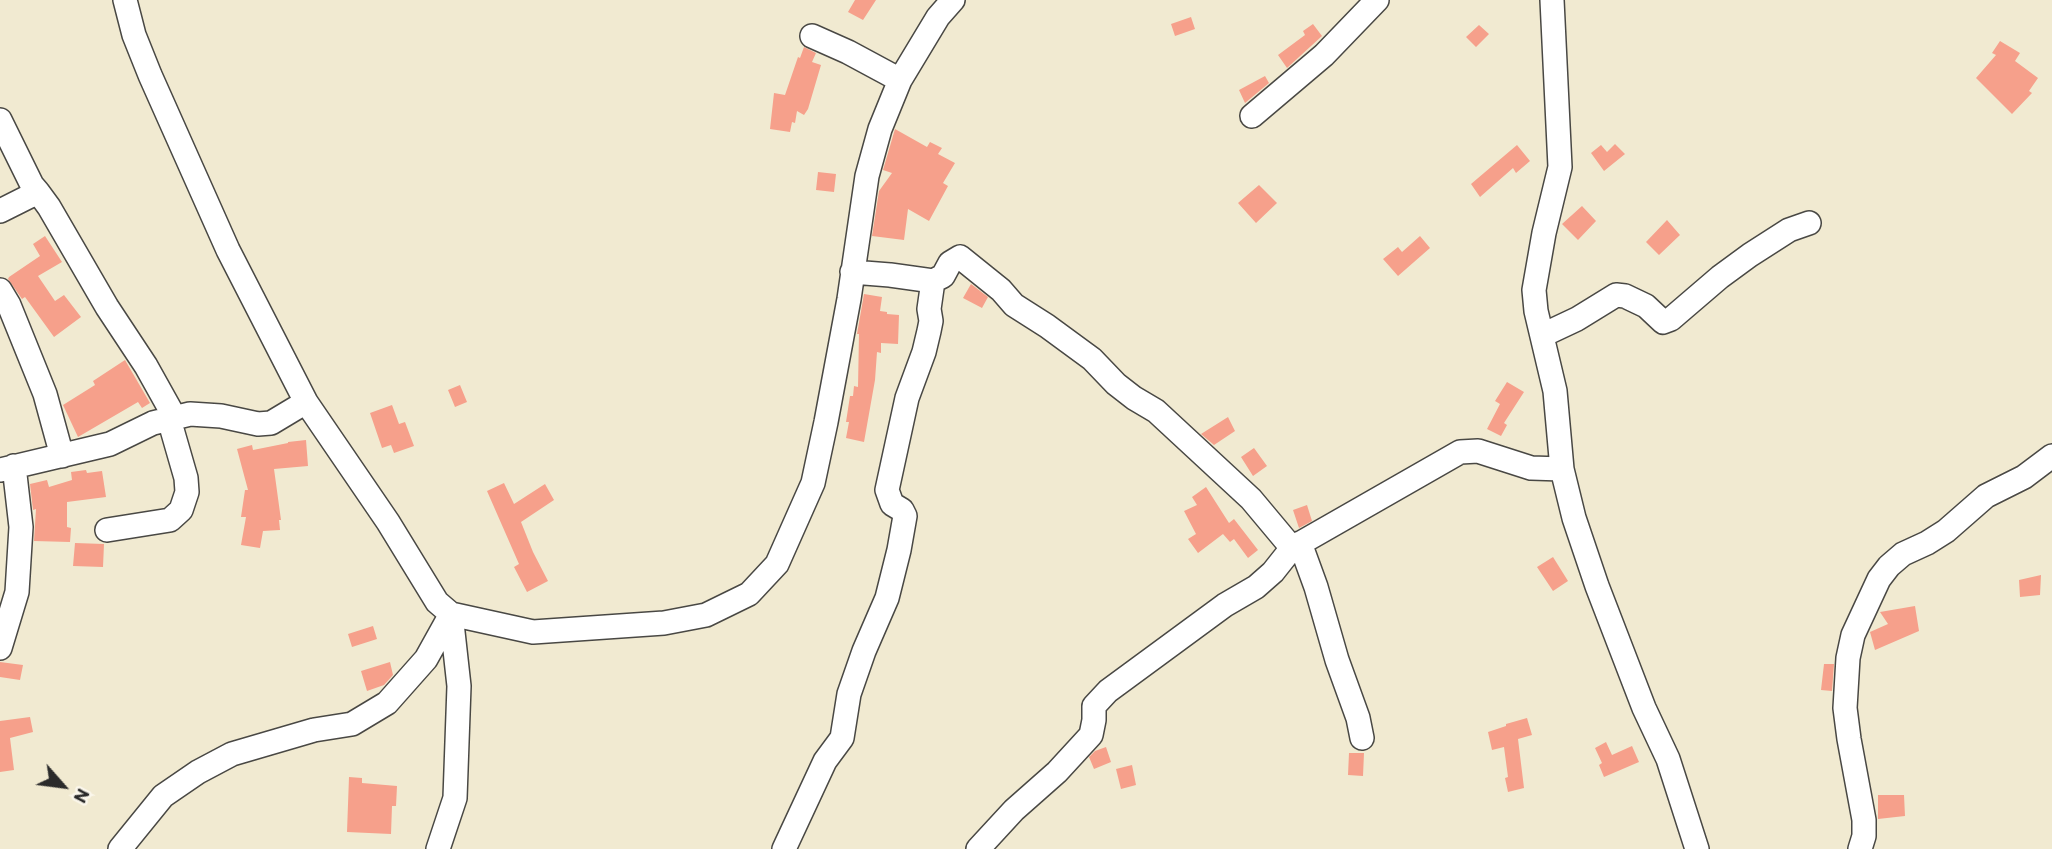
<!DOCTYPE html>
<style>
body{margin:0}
#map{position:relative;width:2052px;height:849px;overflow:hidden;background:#f1ead1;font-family:Itim,sans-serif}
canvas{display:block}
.north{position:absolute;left:28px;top:751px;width:70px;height:70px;-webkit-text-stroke:5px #fbf7ec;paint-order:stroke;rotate:118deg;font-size:19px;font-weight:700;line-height:28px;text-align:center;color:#2b2b2b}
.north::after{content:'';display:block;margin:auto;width:24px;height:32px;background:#2b2b2b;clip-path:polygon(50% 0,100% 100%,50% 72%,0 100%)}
</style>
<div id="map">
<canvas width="2052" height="849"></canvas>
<div class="north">N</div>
</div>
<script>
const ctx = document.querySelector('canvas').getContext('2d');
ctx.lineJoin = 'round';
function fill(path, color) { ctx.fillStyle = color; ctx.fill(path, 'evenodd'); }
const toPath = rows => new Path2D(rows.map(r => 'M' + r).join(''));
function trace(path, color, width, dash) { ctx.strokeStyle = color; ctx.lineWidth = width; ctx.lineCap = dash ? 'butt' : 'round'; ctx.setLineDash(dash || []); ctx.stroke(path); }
fill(toPath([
 [855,0,876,0,863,20,848,12],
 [1191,17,1195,29,1175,36,1171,24],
 [1313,24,1322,36,1287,68,1278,55,1305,35,1303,31],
 [1479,25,1489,34,1476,47,1466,37],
 [2000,41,2020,53,2015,61,2038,78,2029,91,2032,93,2012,114,1976,78,1996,55,1992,53],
 [804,47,816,53,812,62,821,65,808,109,804,115,797,111,795,123,792,122,790,132,770,129,774,93,785,95,798,57,800,58],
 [1265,76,1269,83,1245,103,1239,90],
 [895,129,927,147,930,142,942,148,938,154,955,163,943,183,948,186,929,221,908,209,904,240,872,236,879,191,892,173,883,170],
 [1615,144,1625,154,1604,171,1591,153,1601,145,1607,152],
 [1517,145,1530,161,1516,173,1513,168,1480,197,1471,184],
 [818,172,836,174,834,192,816,190],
 [1259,185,1277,203,1256,223,1238,203],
 [1582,206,1596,221,1578,240,1562,224],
 [1667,220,1680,235,1659,255,1646,242],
 [45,236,62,262,38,276,55,301,64,295,81,317,54,337,25,297,22,299,8,279,9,277,40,256,33,244],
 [1420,236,1430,248,1398,276,1383,259,1398,247,1402,252],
 [971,284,988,297,982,308,963,298],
 [864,294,882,297,880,311,887,312,887,314,899,315,898,344,881,343,881,353,877,352,875,380,864,442,846,438,849,422,846,422,850,396,853,396,854,386,858,387,859,334,857,334],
 [125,360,150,403,142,408,138,402,78,437,63,405,95,385,93,381],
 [1507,382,1524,392,1504,423,1507,425,1501,436,1487,429,1500,404,1495,401],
 [460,385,467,402,455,407,448,390],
 [392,405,399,424,405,422,414,446,394,453,391,445,382,448,370,413],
 [1228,417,1235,431,1214,445,1201,434],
 [306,440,308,466,274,469,281,520,279,520,280,530,263,531,260,548,241,545,246,517,241,517,245,490,248,490,237,449,252,445,253,450,288,443,288,442],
 [1254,448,1267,466,1253,476,1241,457],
 [86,470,87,473,102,471,106,497,67,502,67,527,71,528,70,542,34,541,36,509,33,510,30,484,47,480,49,487,72,480,71,472],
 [504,483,514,504,545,484,554,500,521,522,533,552,548,581,527,592,514,567,519,564,487,491],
 [1206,487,1229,523,1234,519,1258,550,1248,558,1234,539,1230,542,1223,534,1198,553,1188,539,1196,534,1184,511,1197,505,1192,497],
 [1307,505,1312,521,1299,528,1293,510],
 [75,543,104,544,103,567,73,566],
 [1553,557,1568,581,1553,591,1537,567],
 [2041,575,2040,595,2020,597,2019,580],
 [1915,606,1919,631,1875,650,1870,632,1888,624,1880,612],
 [373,626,377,639,352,647,348,634],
 [0,662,23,665,20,680,0,677],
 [390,662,393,675,384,685,367,691,361,671],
 [1824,664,1834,664,1832,691,1821,690],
 [30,717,33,732,10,738,14,770,0,772,0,721],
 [1527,718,1532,735,1518,739,1524,788,1508,792,1505,778,1508,777,1504,747,1492,750,1488,732,1506,726,1506,724],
 [1606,742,1612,755,1632,746,1639,762,1604,777,1599,765,1602,763,1595,748],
 [1106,747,1111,762,1094,769,1089,757,1095,751],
 [1349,753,1364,753,1363,776,1348,775],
 [1132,765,1136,785,1121,789,1116,769],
 [349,777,362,778,362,783,397,786,396,806,392,806,391,834,347,832],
 [1878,795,1904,795,1905,816,1878,819]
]), '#f6a08b');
const minor = toPath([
 [125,0,134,35,150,75,228,250,306,402,388,522,437,602,451,614,533,632,664,623,706,615,749,594,777,564,813,483,826,422,849,299,867,176,880,129,900,80,938,17,953,0],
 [1552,0,1560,167,1544,233,1534,290,1536,311,1555,391,1562,469,1574,518,1597,586,1644,708,1668,759,1697,849],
 [812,36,848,52,900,80],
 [1252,116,1324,55,1377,0],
 [0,120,32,185,38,192,0,211],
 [38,192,49,207,107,307,146,366,175,418],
 [852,272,890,275,933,281,943,276,950,263,960,257,1001,290,1014,305,1047,326,1092,359,1116,384,1134,398,1156,411,1251,499,1292,548],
 [0,290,9,305,45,394,62,456],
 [1543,335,1577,319,1616,295,1625,296,1646,306,1663,322,1671,319,1720,277,1750,255,1789,230,1809,223],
 [0,470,110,444,153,423,190,414,221,416,258,424,271,423,306,402],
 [107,530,170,520,181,510,187,492,186,478,169,419],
 [1300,543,1316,587,1337,660,1358,718,1362,738],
 [0,648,17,592,21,527,14,466],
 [120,849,163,796,198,772,232,754,314,730,352,724,387,703,426,659,451,614],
 [438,849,455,798,459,686,451,614],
 [784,849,825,761,842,738,849,694,864,651,887,598,899,550,905,516,902,510,892,504,887,490,907,398,924,352,929,331,931,321,929,309,933,281],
 [978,849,1014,810,1057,772,1091,735,1094,720,1094,706,1108,691,1225,605,1256,587,1273,572,1292,548,1460,452,1478,451,1531,468,1562,469],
 [1860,849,1864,836,1864,820,1849,739,1845,708,1848,658,1853,635,1879,579,1889,566,1903,554,1927,543,1946,531,1986,496,2024,477,2052,456]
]);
trace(minor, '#494844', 26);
trace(minor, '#fff', 23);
</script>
